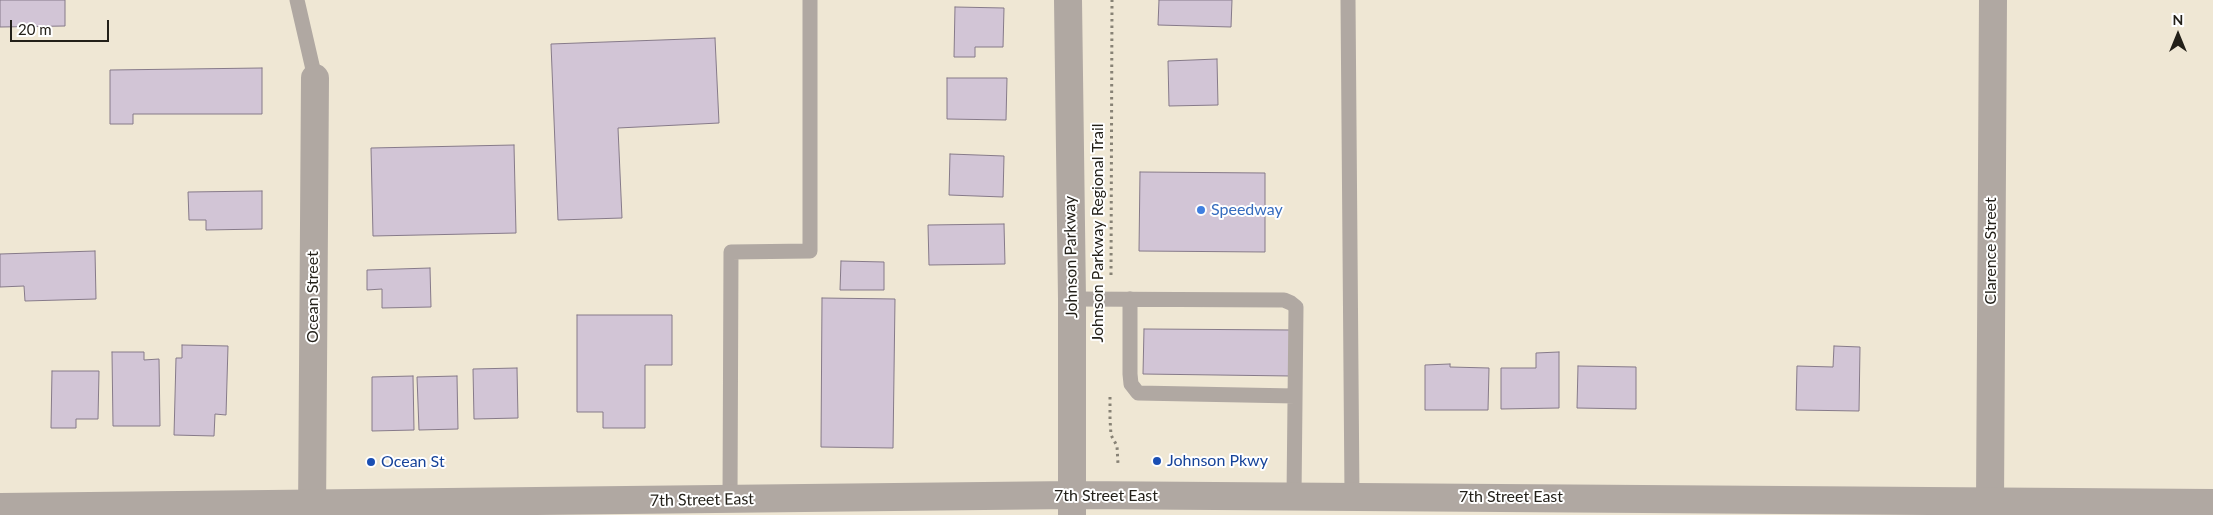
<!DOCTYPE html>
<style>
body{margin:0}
#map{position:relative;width:2213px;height:515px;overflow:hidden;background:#efe7d4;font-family:Lato,sans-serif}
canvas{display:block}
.north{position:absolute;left:2153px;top:10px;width:50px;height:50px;-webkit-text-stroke:4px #fff;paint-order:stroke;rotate:0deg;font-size:14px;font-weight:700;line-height:20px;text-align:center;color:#232019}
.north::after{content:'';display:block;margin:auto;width:18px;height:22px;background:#232019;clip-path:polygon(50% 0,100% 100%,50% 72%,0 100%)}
.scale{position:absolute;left:10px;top:20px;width:99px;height:22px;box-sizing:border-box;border:2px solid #232019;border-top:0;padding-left:6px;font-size:15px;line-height:18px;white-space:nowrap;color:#232019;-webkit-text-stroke:4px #fff;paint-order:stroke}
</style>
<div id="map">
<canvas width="2213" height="515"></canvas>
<div class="north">N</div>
<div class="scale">20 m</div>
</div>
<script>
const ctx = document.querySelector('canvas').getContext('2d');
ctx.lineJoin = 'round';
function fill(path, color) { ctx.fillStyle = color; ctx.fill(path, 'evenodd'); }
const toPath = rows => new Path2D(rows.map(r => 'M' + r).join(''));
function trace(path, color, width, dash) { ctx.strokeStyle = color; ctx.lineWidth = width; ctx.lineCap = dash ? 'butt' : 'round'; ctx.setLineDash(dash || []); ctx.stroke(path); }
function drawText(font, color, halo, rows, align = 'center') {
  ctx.font = font + ' Lato,sans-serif'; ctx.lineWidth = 4; ctx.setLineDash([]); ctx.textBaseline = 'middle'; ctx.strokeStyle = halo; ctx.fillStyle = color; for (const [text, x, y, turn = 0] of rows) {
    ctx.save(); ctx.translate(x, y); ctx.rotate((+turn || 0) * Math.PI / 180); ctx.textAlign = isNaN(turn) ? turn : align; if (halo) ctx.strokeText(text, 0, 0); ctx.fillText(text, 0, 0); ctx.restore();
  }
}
const building = toPath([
 [0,0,65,0,65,26,0,27,0,0],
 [1159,0,1232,0,1231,27,1158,25,1159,0],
 [955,7,1004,8,1003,47,975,47,975,57,954,57,955,7],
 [715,38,719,123,618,128,622,218,558,220,551,44,715,38],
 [1217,59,1218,105,1169,106,1168,61,1217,59],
 [262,68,262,114,133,114,133,124,110,124,110,70,262,68],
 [947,78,1007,78,1006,120,947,119,947,78],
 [514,145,516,233,373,236,371,148,514,145],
 [950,154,1004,156,1003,197,949,195,950,154],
 [1140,172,1265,173,1265,252,1139,251,1140,172],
 [262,191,262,229,206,230,206,220,189,220,188,192,262,191],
 [1004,224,1005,264,929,265,928,225,1004,224],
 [95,251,96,299,25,301,24,286,0,287,0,254,95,251],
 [841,261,884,262,884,290,840,290,841,261],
 [430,268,431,307,382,308,382,289,367,290,367,270,430,268],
 [822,298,895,299,893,448,821,447,822,298],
 [577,315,672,315,672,365,645,365,645,428,603,428,603,412,577,412,577,315],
 [1144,329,1291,330,1291,376,1143,374,1144,329],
 [182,345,228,346,226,415,215,414,214,436,174,435,176,358,182,358,182,345],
 [1834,346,1860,347,1859,411,1796,410,1797,366,1833,367,1834,346],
 [112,352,144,352,144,360,159,359,160,426,113,426,112,352],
 [1559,352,1559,408,1501,409,1501,368,1536,368,1536,353,1559,352],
 [1450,364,1450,367,1489,368,1488,410,1425,410,1425,365,1450,364],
 [1578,366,1636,367,1636,409,1577,408,1578,366],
 [517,368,518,418,474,419,473,369,517,368],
 [52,371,99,371,98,419,76,419,76,428,51,428,52,371],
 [413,376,414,430,372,431,372,377,413,376],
 [457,376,458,429,419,430,417,377,457,376]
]);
fill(building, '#d2c5d6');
trace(building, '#867a89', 1);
trace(toPath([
 [1111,275,1112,0],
 [1110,397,1110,419,1111,435,1117,446,1118,464]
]), '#878275', 3, [2.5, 4]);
trace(toPath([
 [297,0,315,78],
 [1348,0,1352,496],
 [1072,299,1284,300,1291,303,1296,307,1294,496],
 [1130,299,1130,374,1131,384,1138,393,1295,396],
 [730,499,731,252,810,251,810,0]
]), '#b0a8a2', 15);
trace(toPath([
 [1990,503,1993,0],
 [312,515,315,78]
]), '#b0a8a2', 28);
trace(toPath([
 [1068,0,1072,299,1072,515],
 [0,507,1073,495,2213,503]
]), '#b0a8a2', 28);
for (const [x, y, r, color] of [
 [1201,210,5,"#3f7fe0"],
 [1157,461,5,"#1a4fb4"],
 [371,462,5,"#1a4fb4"]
]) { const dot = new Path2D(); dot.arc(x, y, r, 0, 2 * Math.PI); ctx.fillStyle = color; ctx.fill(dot); trace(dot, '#fff', 2); }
drawText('16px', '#366cbe', '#fff', [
 ["Speedway",1211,210]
], 'left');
drawText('16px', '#232019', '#fff', [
 ["Johnson Parkway Regional Trail",1098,233,-90],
 ["Clarence Street",1991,251,-90],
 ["Johnson Parkway",1071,257,-91],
 ["Ocean Street",313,297,-90],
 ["7th Street East",1106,496],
 ["7th Street East",1511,497],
 ["7th Street East",702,500,-1]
]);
drawText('16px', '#164399', '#fff', [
 ["Johnson Pkwy",1167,461],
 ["Ocean St",381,462]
], 'left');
</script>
